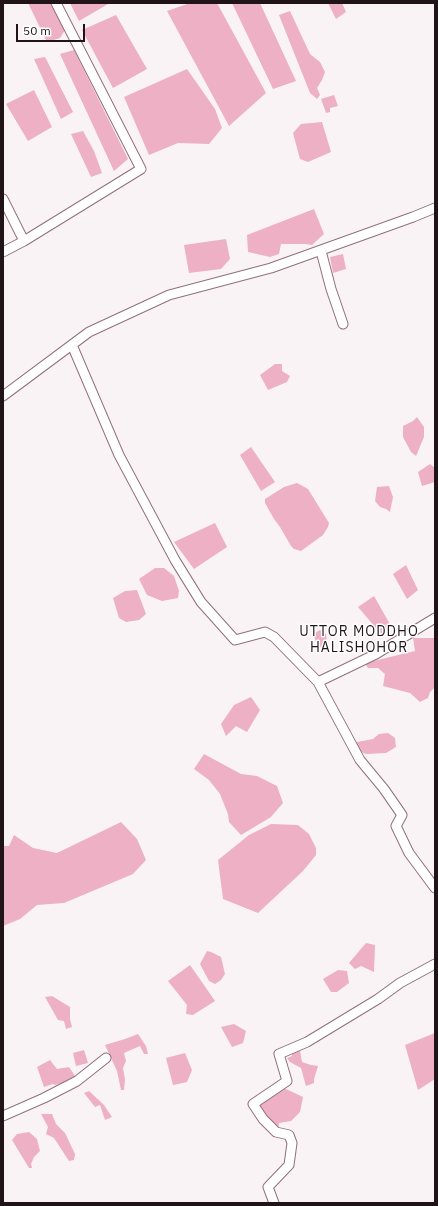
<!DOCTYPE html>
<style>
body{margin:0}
#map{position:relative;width:438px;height:1206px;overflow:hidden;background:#faf3f5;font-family:"IBM Plex Sans",sans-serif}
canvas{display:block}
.frame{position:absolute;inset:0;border:4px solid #211419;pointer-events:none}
.scale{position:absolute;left:16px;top:24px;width:69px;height:18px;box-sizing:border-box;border:2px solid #211419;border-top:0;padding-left:5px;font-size:12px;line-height:14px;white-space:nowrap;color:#211419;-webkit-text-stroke:3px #fff;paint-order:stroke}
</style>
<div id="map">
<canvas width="438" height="1206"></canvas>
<div class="frame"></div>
<div class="scale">50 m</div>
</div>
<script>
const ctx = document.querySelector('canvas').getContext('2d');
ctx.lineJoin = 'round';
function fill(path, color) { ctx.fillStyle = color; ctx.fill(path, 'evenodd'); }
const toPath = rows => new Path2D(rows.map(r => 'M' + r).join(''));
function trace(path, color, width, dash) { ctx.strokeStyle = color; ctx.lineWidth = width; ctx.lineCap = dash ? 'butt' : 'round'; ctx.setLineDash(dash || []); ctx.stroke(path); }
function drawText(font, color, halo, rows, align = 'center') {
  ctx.font = font + ' "IBM Plex Sans",sans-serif'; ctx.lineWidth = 3; ctx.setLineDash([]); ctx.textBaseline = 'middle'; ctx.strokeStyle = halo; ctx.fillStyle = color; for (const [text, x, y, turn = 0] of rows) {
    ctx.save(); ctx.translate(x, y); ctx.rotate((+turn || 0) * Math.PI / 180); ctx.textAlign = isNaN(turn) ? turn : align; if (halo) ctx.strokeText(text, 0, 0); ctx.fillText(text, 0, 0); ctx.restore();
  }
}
fill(toPath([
 [28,3,50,3,65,30,60,38,47,42],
 [70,3,107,3,108,4,79,21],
 [190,3,217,3,266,93,229,126,167,11],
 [232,3,260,3,296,81,273,89],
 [328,3,342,3,346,12,336,19],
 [290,11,310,54,320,62,325,72,322,80,317,88,320,95,317,99,310,93,279,15],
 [116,15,147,69,113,88,82,30],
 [74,50,128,159,114,171,60,54],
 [45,57,73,112,61,119,34,59],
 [187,69,215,109,222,128,209,144,178,143,149,155,124,97],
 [34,90,52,127,28,141,6,104],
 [334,95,338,106,330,108,330,112,326,113,321,99],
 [322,122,331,152,308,162,300,159,293,133,301,124],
 [83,131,94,151,102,173,91,177,71,134],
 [314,209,324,234,312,245,305,244,281,244,279,254,270,257,248,252,247,235],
 [226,239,230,259,221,269,189,273,184,245],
 [343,254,346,269,333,273,330,257],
 [275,364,282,364,282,371,290,376,287,382,268,390,260,375],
 [417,417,424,427,424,437,416,456,411,452,403,437,403,426,413,421],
 [251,447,275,482,261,491,240,455],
 [430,464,435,468,435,482,422,486,418,472],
 [297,483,308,489,329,523,328,527,323,535,301,551,294,549,291,546,280,527,274,519,265,503,265,499,284,487],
 [389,486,393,497,390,512,386,509,380,507,375,501,377,487],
 [215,523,227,547,194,569,174,542],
 [406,565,418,590,407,599,393,574],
 [155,568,164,568,174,576,179,591,178,598,162,601,147,595,139,579],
 [137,590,146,614,139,620,126,622,119,618,113,598,125,591],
 [374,596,391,626,381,634,358,607],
 [320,630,326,634,327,642,325,649,318,646,313,634],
 [413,638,435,638,435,687,430,692,428,698,420,702,410,693,383,686,385,674,378,668,368,668,365,663,415,651],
 [251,697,260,710,247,732,236,726,226,736,221,724,234,705],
 [388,733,395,738,396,747,386,753,366,754,357,750,352,743,373,739,379,734],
 [204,754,241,774,257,776,277,786,283,803,271,817,241,835,229,822,228,814,220,794,209,780,194,769],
 [121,822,137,839,146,860,133,874,64,903,37,905,20,919,3,926,3,846,9,846,14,835,33,848,57,853],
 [271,824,298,825,309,834,316,848,316,855,303,871,258,913,223,899,218,860,249,835],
 [366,943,375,945,374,972,361,966,355,969,349,963],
 [207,951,211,952,221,957,225,974,221,980,215,984,209,981,200,964],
 [190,965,215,1001,193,1015,186,1014,187,1005,168,981],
 [338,970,347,971,349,983,337,992,331,992,323,979],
 [52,996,70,1007,70,1019,72,1027,66,1029,64,1021,58,1020,45,997],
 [234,1024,246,1031,243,1043,232,1047,221,1027],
 [435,1033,435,1079,418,1090,405,1045],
 [138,1034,146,1046,148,1054,144,1054,140,1046,124,1053,126,1061,123,1068,125,1080,124,1090,121,1090,117,1071,105,1045,125,1039],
 [84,1050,88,1063,76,1066,73,1053],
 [300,1050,302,1062,311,1065,318,1066,314,1079,314,1083,306,1086,301,1068,290,1062,287,1058,292,1056,292,1051],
 [185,1053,192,1070,187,1082,173,1085,166,1058],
 [50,1060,57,1069,69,1067,75,1076,63,1083,55,1085,53,1084,44,1087,37,1067],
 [280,1088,286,1089,303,1097,300,1112,291,1121,279,1123,278,1130,265,1118,258,1104],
 [89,1091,104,1105,112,1117,105,1120,100,1105,95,1107,84,1093],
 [41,1114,52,1114,56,1124,65,1133,75,1154,74,1160,69,1161,54,1138,46,1134,48,1127],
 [29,1132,37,1139,40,1151,34,1157,31,1164,32,1168,29,1168,12,1140,17,1134]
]), '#edb0c4');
const minor = toPath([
 [3,199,24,241],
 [321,251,331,289,343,324],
 [3,252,24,241,141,169,56,3],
 [72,345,119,455,175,560,201,602,235,640,265,632,274,637,318,682,360,760,384,789,402,815,396,826,409,853,435,888],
 [3,396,89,332,169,295,271,268,413,217,435,208],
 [318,682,376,654,435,618],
 [3,1116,44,1098,77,1081,106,1058],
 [274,1203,268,1187,289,1165,292,1143,289,1135,276,1132,263,1119,253,1104,287,1081,279,1054,307,1042,378,999,400,983,435,964]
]);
trace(minor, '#91707b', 11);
trace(minor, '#fff', 9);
ctx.letterSpacing = '1px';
drawText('14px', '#211419', '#fff', [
 ["UTTOR MODDHO",359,632],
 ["HALISHOHOR",359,648]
]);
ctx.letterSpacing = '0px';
</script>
